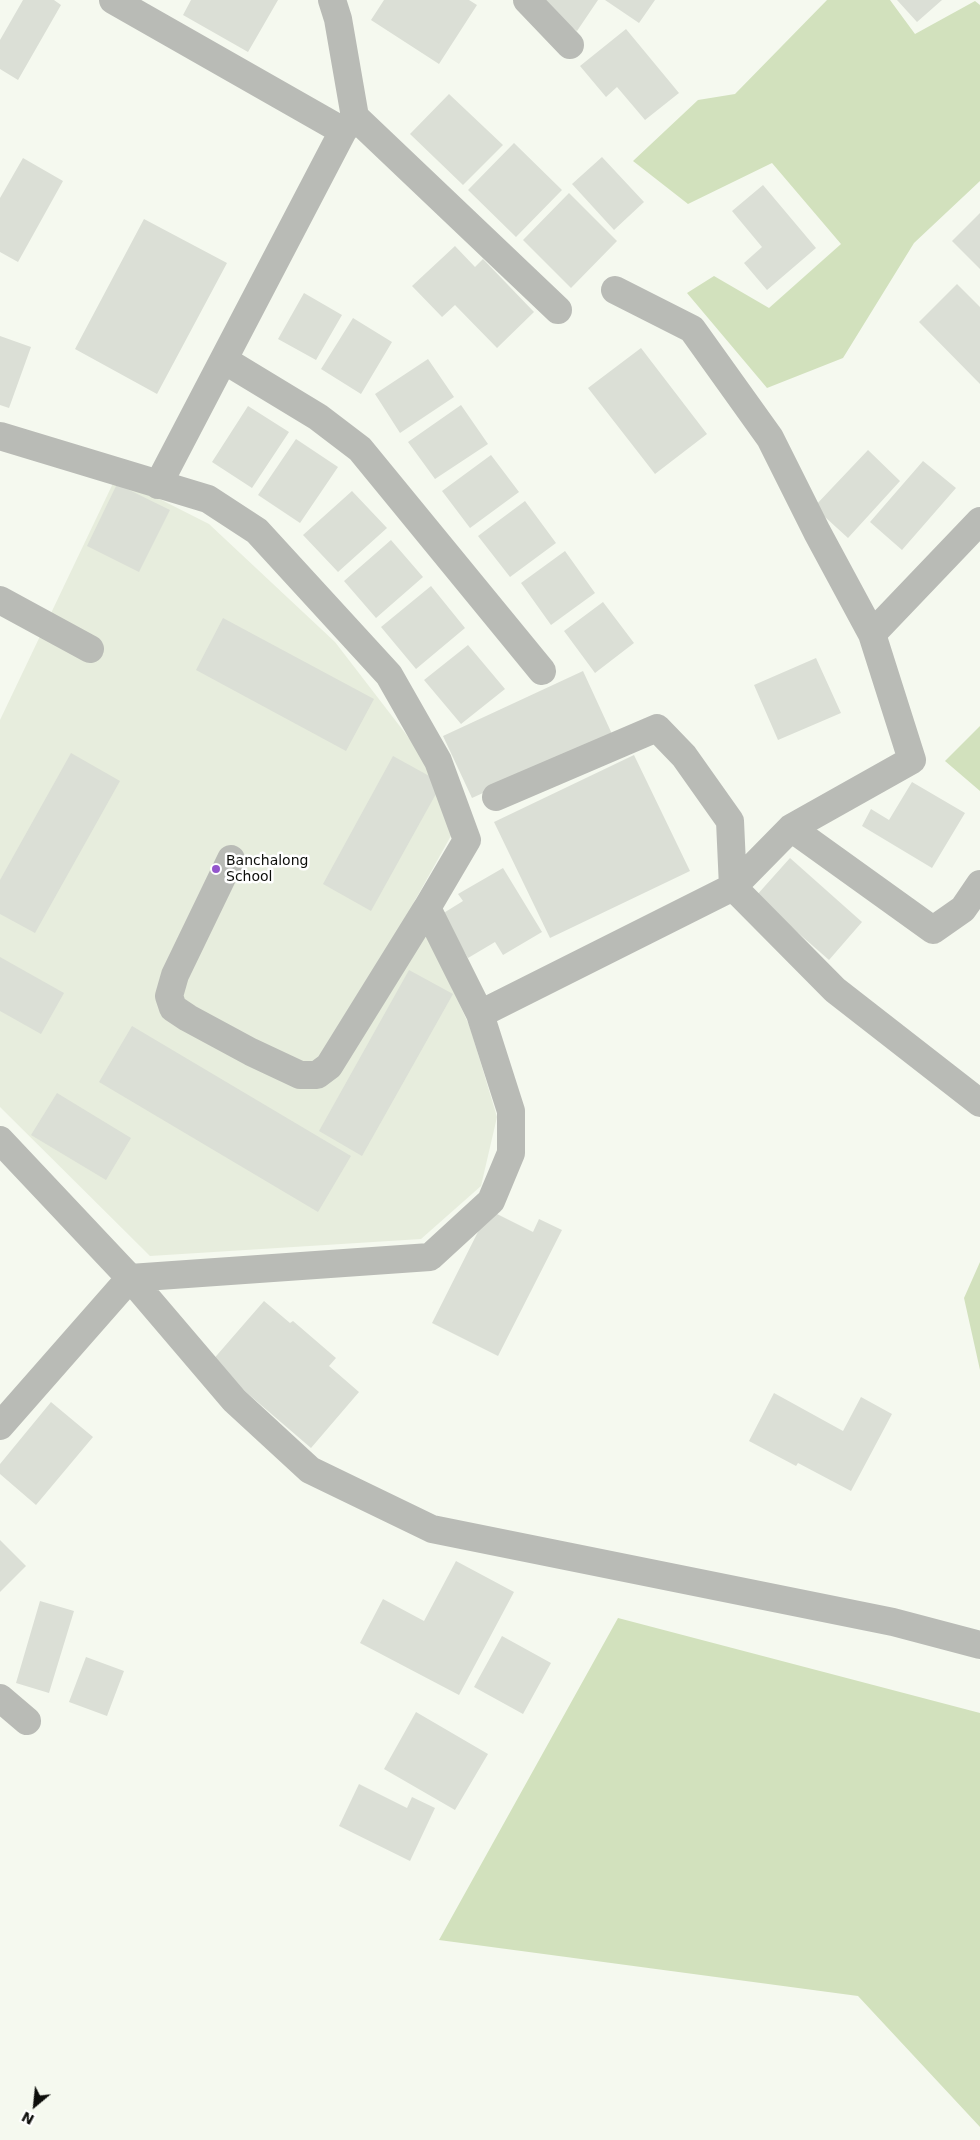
<!DOCTYPE html>
<style>
body{margin:0}
#map{position:relative;width:980px;height:2140px;overflow:hidden;background:#f5f9ef;font-family:"DejaVu Sans",sans-serif}
canvas{display:block}
.north{position:absolute;left:10px;top:2080px;width:50px;height:50px;-webkit-text-stroke:4px #fff;paint-order:stroke;rotate:208deg;font-size:14px;font-weight:700;line-height:20px;text-align:center;color:#0d0e0b}
.north::after{content:'';display:block;margin:auto;width:18px;height:22px;background:#0d0e0b;clip-path:polygon(50% 0,100% 100%,50% 72%,0 100%)}
</style>
<div id="map">
<canvas width="980" height="2140"></canvas>
<div class="north">N</div>
</div>
<script>
const ctx = document.querySelector('canvas').getContext('2d');
ctx.lineJoin = 'round';
function fill(path, color) { ctx.fillStyle = color; ctx.fill(path, 'evenodd'); }
const toPath = rows => new Path2D(rows.map(r => 'M' + r).join(''));
function trace(path, color, width, dash) { ctx.strokeStyle = color; ctx.lineWidth = width; ctx.lineCap = dash ? 'butt' : 'round'; ctx.setLineDash(dash || []); ctx.stroke(path); }
function drawText(font, color, halo, rows, align = 'center') {
  ctx.font = font + ' "DejaVu Sans",sans-serif'; ctx.lineWidth = 5; ctx.setLineDash([]); ctx.textBaseline = 'middle'; ctx.strokeStyle = halo; ctx.fillStyle = color; for (const [text, x, y, turn = 0] of rows) {
    ctx.save(); ctx.translate(x, y); ctx.rotate((+turn || 0) * Math.PI / 180); ctx.textAlign = isNaN(turn) ? turn : align; if (halo) ctx.strokeText(text, 0, 0); ctx.fillText(text, 0, 0); ctx.restore();
  }
}
fill(toPath([
 [116,477,209,524,335,642,422,755,452,834,413,904,470,1027,497,1117,481,1186,421,1239,150,1256,0,1107,0,720]
]), '#e7eddd');
fill(toPath([
 [827,0,890,0,915,34,975,1,980,5,980,181,914,243,843,358,767,388,687,293,714,276,769,308,841,244,772,163,688,204,633,161,698,100,735,94],
 [980,726,980,791,945,761],
 [980,1262,980,1370,964,1298],
 [618,1618,980,1713,980,2127,858,1996,439,1940]
]), '#d2e1bd');
fill(toPath([
 [23,0,54,0,61,5,18,80,0,69,0,40],
 [191,0,278,0,248,52,183,15],
 [384,0,469,0,477,5,439,64,371,20],
 [531,0,598,0,577,31],
 [605,0,655,0,639,23],
 [897,0,942,0,917,22],
 [626,29,679,93,645,120,617,87,606,97,580,66],
 [449,94,503,145,463,185,410,134],
 [514,143,562,190,516,237,468,190],
 [602,157,644,202,614,230,572,184],
 [23,158,63,181,18,262,0,252,0,198],
 [763,185,816,248,767,290,744,263,762,247,732,211],
 [569,193,617,241,571,288,523,240],
 [980,213,980,269,952,241],
 [144,219,227,263,157,394,75,349],
 [455,246,475,267,483,259,534,312,497,348,455,305,442,317,412,286],
 [957,284,980,307,980,384,919,322],
 [304,293,342,315,316,360,278,339],
 [353,318,392,342,361,394,321,369],
 [0,336,31,347,9,408,0,405],
 [641,348,707,434,655,474,588,388],
 [428,359,454,397,400,433,375,394],
 [461,405,488,444,435,479,408,442],
 [248,406,289,432,252,488,212,462],
 [296,439,338,467,300,523,258,495],
 [868,450,900,481,848,538,814,507],
 [491,455,519,492,470,528,442,491],
 [923,461,956,488,902,550,870,522],
 [117,484,170,510,139,572,87,546],
 [352,491,387,528,338,572,303,535],
 [525,501,556,543,510,577,478,536],
 [391,540,423,577,376,618,344,581],
 [565,551,595,593,551,625,521,583],
 [431,586,465,628,416,669,381,627],
 [603,602,634,643,595,673,564,631],
 [223,618,374,699,346,751,196,670],
 [468,645,505,689,461,724,424,680],
 [816,658,841,713,778,740,754,685],
 [583,671,612,734,472,798,443,736],
 [71,753,120,781,35,933,0,914,0,880],
 [634,755,690,871,550,938,494,822],
 [393,756,442,783,371,911,323,884],
 [912,782,965,813,932,868,862,826,871,809,889,820],
 [790,858,862,922,829,960,756,896],
 [503,868,542,932,503,955,495,942,468,958,442,914,463,901,458,894],
 [0,957,64,993,41,1034,0,1011],
 [409,970,453,994,362,1156,319,1131],
 [132,1026,351,1156,318,1212,99,1082],
 [57,1093,131,1138,106,1180,31,1135],
 [489,1210,533,1232,539,1219,562,1230,498,1356,432,1323],
 [264,1301,290,1323,293,1321,336,1358,329,1366,359,1392,311,1448,211,1362],
 [774,1393,843,1431,861,1397,892,1414,851,1491,798,1463,796,1466,749,1441],
 [51,1402,93,1437,36,1505,0,1474,0,1464],
 [0,1540,26,1566,0,1592],
 [456,1561,514,1592,459,1695,360,1643,383,1599,424,1621],
 [40,1601,74,1611,49,1693,16,1683],
 [502,1636,551,1663,523,1714,474,1687],
 [86,1657,124,1671,107,1716,69,1702],
 [416,1712,488,1754,455,1810,384,1769],
 [359,1784,407,1808,412,1797,435,1808,410,1861,339,1826]
]), '#dbdfd6');
trace(toPath([
 [113,0,343,131],
 [527,0,570,45],
 [355,117,558,310],
 [224,360,318,417,360,449,542,671],
 [0,436,208,499,257,531,389,675,438,761,467,840,427,908,480,1014,511,1111,511,1153,491,1201,430,1257,130,1278,0,1426],
 [158,485,343,131,355,117,338,19,332,0],
 [0,600,90,649],
 [872,634,980,521],
 [496,797,657,728,684,756,730,821,733,887,835,990,980,1103],
 [791,828,933,930,963,909,980,884],
 [231,859,175,975,169,996,173,1008,188,1018,251,1052,300,1075,317,1075,329,1066,427,908],
 [480,1014,733,887,791,828,912,760,872,634,817,532,770,438,692,329,615,290],
 [0,1140,130,1278,234,1400,310,1470,432,1529,893,1622,980,1645],
 [0,1698,27,1721]
]), '#b9bbb6', 28);
for (const [x, y, r, color] of [
 [216,869,5,"#9355cc"]
]) { const dot = new Path2D(); dot.arc(x, y, r, 0, 2 * Math.PI); ctx.fillStyle = color; ctx.fill(dot); trace(dot, '#fff', 2); }
drawText('14px', '#0d0e0b', '#fff', [
 ["Banchalong",226,861],
 ["School",226,877]
], 'left');
</script>
